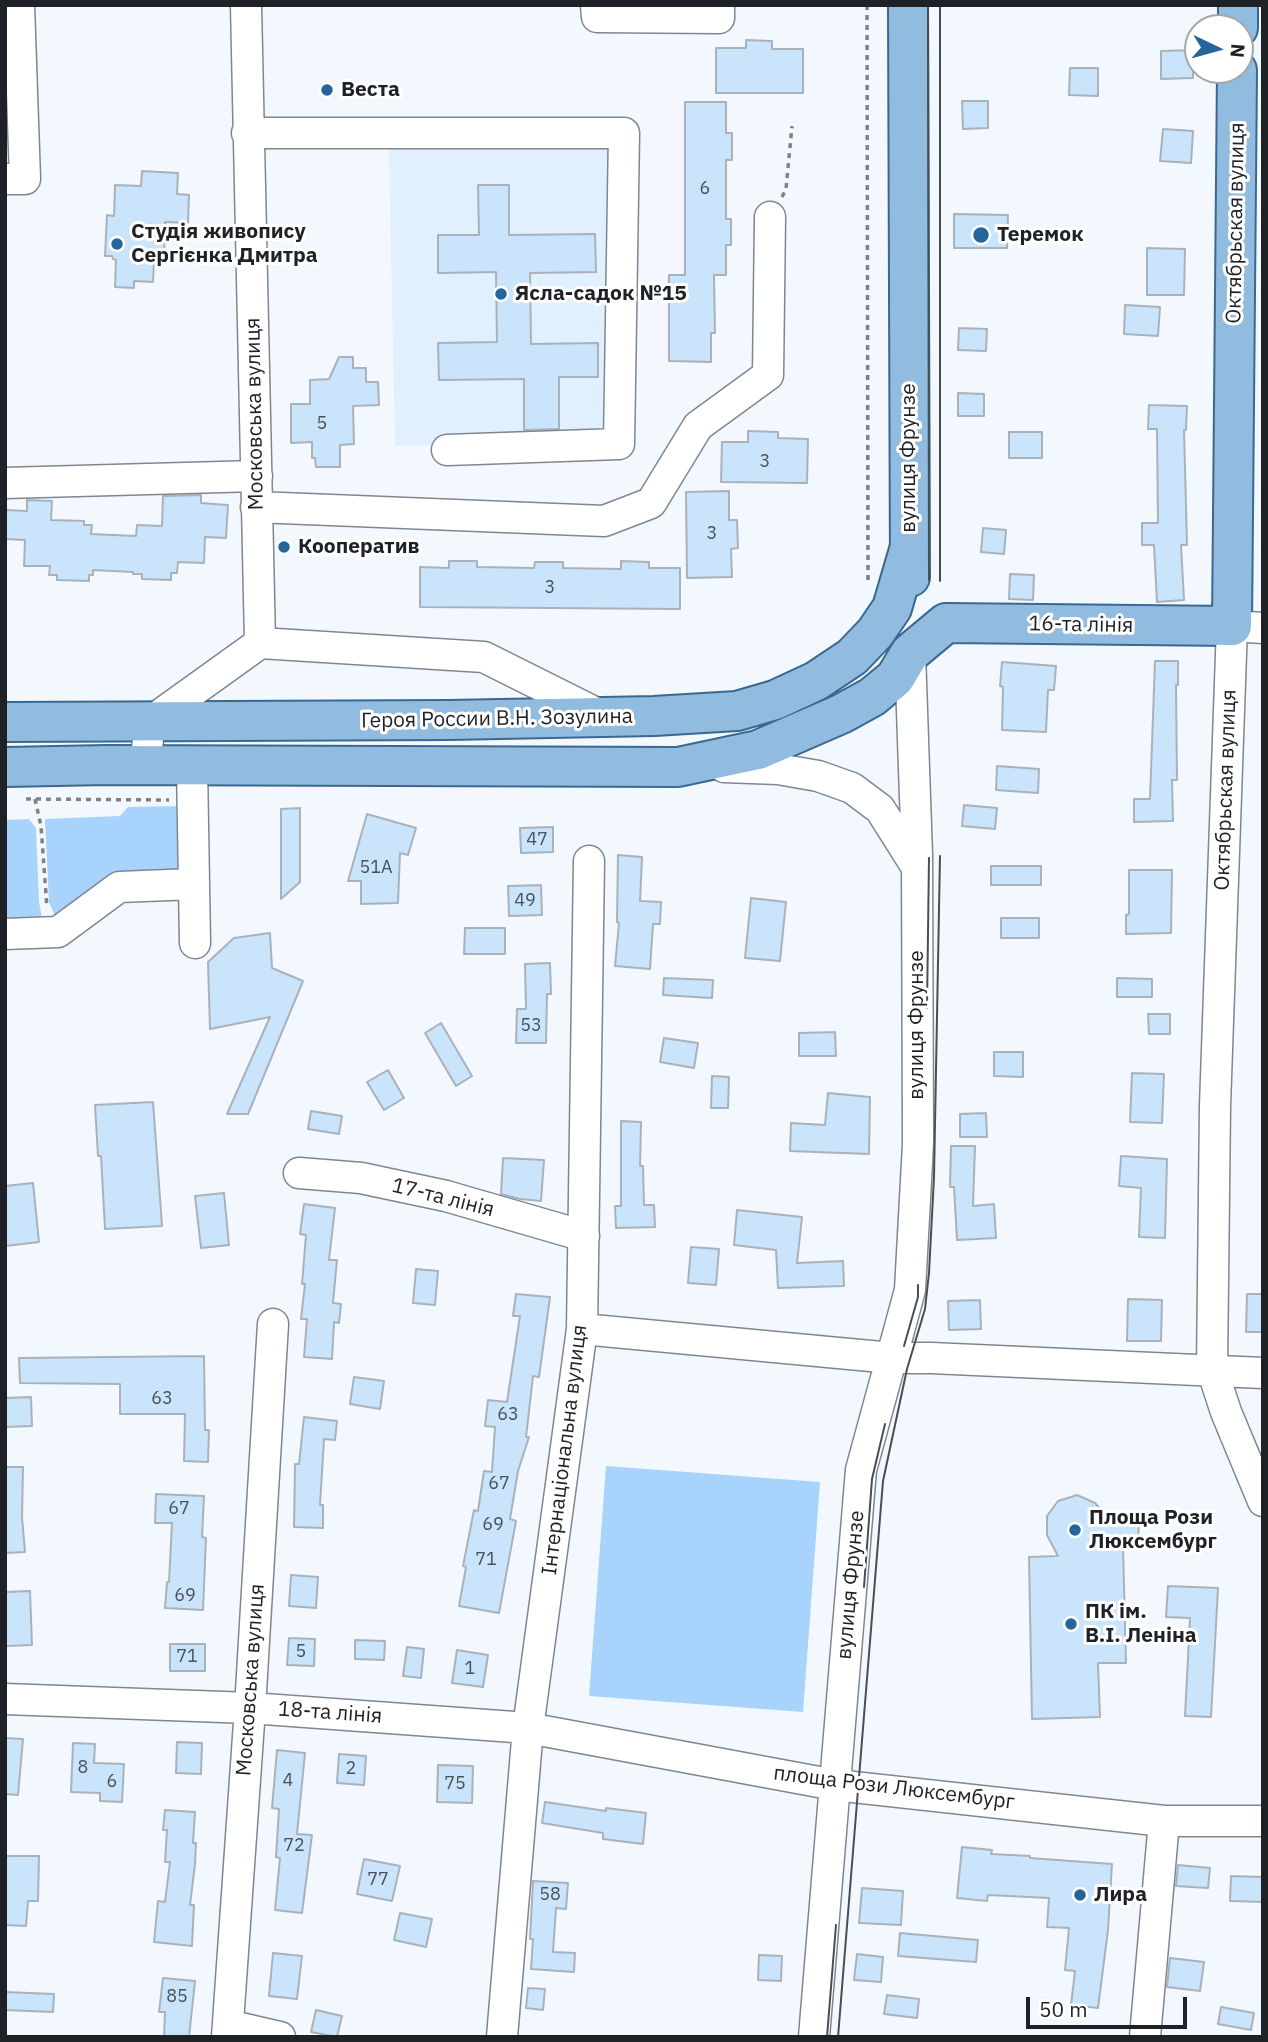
<!DOCTYPE html>
<meta charset="utf-8">
<style>
body{margin:0}
#map{position:relative;width:1268px;height:2042px;overflow:hidden;background:#f2f8fe;font-family:"IBM Plex Sans",sans-serif}
canvas{display:block}
.frame{position:absolute;inset:0;border:7px solid #1e2125;pointer-events:none}
.north{position:absolute;left:1184px;top:14px;width:70px;height:70px;box-sizing:border-box;background:#fff;border:2px solid #a5a6a8;border-radius:50%;rotate:95deg;font-size:19px;font-weight:700;line-height:28px;text-align:center;color:#1e2125}
.north::after{content:'';display:block;margin:auto;width:24px;height:32px;background:#24669c;clip-path:polygon(50% 0,100% 100%,50% 72%,0 100%)}
.scale{position:absolute;left:1026px;top:1997px;width:161px;height:32px;box-sizing:border-box;border:4px solid #1e2125;border-top:0;padding-left:9px;font-size:21px;line-height:24px;white-space:nowrap;color:#1e2125;-webkit-text-stroke:5px #fff;paint-order:stroke}
</style>
<div id="map">
<canvas width="1268" height="2042"></canvas>
<div class="frame"></div>
<div class="north">N</div>
<div class="scale">50 m</div>
</div>
<script>
const ctx = document.querySelector('canvas').getContext('2d');
ctx.lineJoin = 'round';
function fill(path, color) { ctx.fillStyle = color; ctx.fill(path, 'evenodd'); }
const toPath = rows => new Path2D(rows.map(r => 'M' + r).join(''));
function trace(path, color, width, dash) { ctx.strokeStyle = color; ctx.lineWidth = width; ctx.lineCap = dash ? 'butt' : 'round'; ctx.setLineDash(dash || []); ctx.stroke(path); }
function drawText(font, color, halo, rows, align = 'center') {
  ctx.font = font + ' "IBM Plex Sans",sans-serif'; ctx.lineWidth = 6; ctx.setLineDash([]); ctx.textBaseline = 'middle'; ctx.strokeStyle = halo; ctx.fillStyle = color; for (const [text, x, y, turn = 0] of rows) {
    ctx.save(); ctx.translate(x, y); ctx.rotate((+turn || 0) * Math.PI / 180); ctx.textAlign = isNaN(turn) ? turn : align; if (halo) ctx.strokeText(text, 0, 0); ctx.fillText(text, 0, 0); ctx.restore();
  }
}
fill(toPath([
 [608,143,614,441,395,446,389,147]
]), '#e0f0ff');
fill(toPath([
 [182,806,185,863,178,871,55,916,49,902,45,819,120,816,128,807],
 [29,819,36,828,39,902,42,918,5,920,5,820],
 [606,1466,820,1482,803,1712,589,1696]
]), '#a7d3fc');
const building = toPath([
 [746,40,772,41,772,49,803,49,803,93,716,93,716,48,746,48,746,40],
 [1193,50,1193,78,1161,79,1161,51,1193,50],
 [1070,68,1098,68,1098,96,1069,95,1070,68],
 [962,101,988,101,988,128,963,129,962,101],
 [685,102,726,102,726,133,732,133,732,160,726,160,726,219,731,219,731,245,726,245,726,275,714,275,715,333,711,333,711,362,669,361,669,275,685,275,685,102],
 [1163,129,1193,131,1191,163,1160,161,1163,129],
 [142,171,178,173,177,194,189,195,188,223,165,222,164,260,154,260,153,282,134,281,134,288,115,287,116,260,113,259,112,256,105,256,107,215,114,216,115,185,141,186,142,171],
 [478,185,509,185,509,235,595,234,596,272,530,273,531,344,598,343,598,377,559,377,559,429,524,430,524,379,439,380,438,343,497,342,496,272,438,273,438,235,479,235,478,185],
 [954,214,1008,215,1007,248,954,248,954,214],
 [1147,248,1185,249,1184,295,1147,295,1147,248],
 [1125,305,1160,307,1158,336,1124,334,1125,305],
 [959,328,987,329,986,351,958,350,959,328],
 [339,357,353,357,353,368,366,368,366,382,378,382,379,405,353,406,354,444,340,445,340,467,316,467,315,458,312,458,312,442,291,443,291,404,310,404,310,380,329,379,339,357],
 [958,393,984,394,984,416,958,416,958,393],
 [1149,405,1187,406,1186,430,1184,430,1187,545,1181,545,1184,600,1157,602,1154,545,1142,545,1142,523,1158,523,1157,429,1148,429,1149,405],
 [748,431,778,432,778,438,808,439,807,483,721,482,722,442,748,442,748,431],
 [1009,432,1042,432,1042,458,1009,458,1009,432],
 [729,491,729,520,737,520,738,548,731,549,732,577,687,578,686,492,729,491],
 [201,495,201,503,228,505,226,538,205,537,204,563,178,562,177,573,171,573,171,580,142,579,142,574,133,574,133,572,93,570,93,575,89,575,89,581,57,580,57,575,49,575,50,566,24,566,25,540,5,539,5,510,27,511,27,500,52,501,51,520,84,521,84,525,92,525,91,534,136,536,137,525,162,526,163,496,201,495],
 [983,528,1006,530,1004,554,981,552,983,528],
 [449,561,477,561,477,567,534,568,535,562,563,562,563,568,621,569,621,561,649,562,649,568,680,568,680,609,420,607,420,567,449,568,449,561],
 [1010,574,1034,575,1033,600,1009,599,1010,574],
 [1155,661,1178,661,1178,685,1176,685,1177,780,1172,780,1173,821,1134,822,1134,799,1150,799,1155,661],
 [1002,662,1056,666,1054,690,1048,690,1046,732,1002,730,1003,687,1000,686,1002,662],
 [997,766,1039,769,1038,793,996,790,997,766],
 [964,805,997,808,995,829,962,826,964,805],
 [300,808,300,882,281,899,281,809,300,808],
 [367,814,416,828,408,855,400,853,398,903,361,904,361,881,348,881,367,814],
 [553,827,553,852,521,853,520,828,553,827],
 [618,855,642,857,640,901,661,902,660,924,653,924,650,969,615,966,619,923,617,922,618,855],
 [991,866,1041,866,1041,885,991,885,991,866],
 [1129,870,1172,870,1171,933,1126,934,1126,915,1129,914,1129,870],
 [541,885,542,915,509,916,508,886,541,885],
 [751,898,786,902,780,961,745,958,751,898],
 [1001,918,1039,918,1039,938,1001,938,1001,918],
 [465,928,505,928,505,954,464,954,465,928],
 [270,933,272,968,303,981,248,1114,227,1114,270,1017,210,1029,208,962,234,938,270,933],
 [550,963,551,994,547,994,546,1043,516,1043,517,1009,526,1009,525,964,550,963],
 [664,978,713,980,712,998,663,995,664,978],
 [1117,978,1152,979,1152,997,1117,997,1117,978],
 [1148,1014,1170,1014,1170,1034,1149,1034,1148,1014],
 [441,1023,472,1076,456,1086,425,1033,441,1023],
 [835,1032,836,1056,799,1056,799,1033,835,1032],
 [664,1038,698,1043,694,1068,660,1062,664,1038],
 [994,1052,1023,1052,1023,1077,994,1076,994,1052],
 [388,1070,404,1098,384,1110,367,1082,388,1070],
 [1132,1073,1164,1074,1162,1123,1130,1122,1132,1073],
 [712,1076,729,1077,728,1108,711,1108,712,1076],
 [828,1093,870,1097,869,1154,790,1151,791,1123,825,1125,828,1093],
 [153,1102,162,1226,105,1229,101,1156,98,1156,95,1105,153,1102],
 [311,1111,342,1116,339,1134,308,1129,311,1111],
 [986,1113,987,1137,960,1137,960,1114,986,1113],
 [621,1121,641,1122,640,1166,643,1166,644,1205,654,1205,655,1227,616,1228,615,1206,621,1206,621,1121],
 [951,1146,975,1146,973,1206,994,1204,996,1238,957,1240,954,1187,950,1187,951,1146],
 [1121,1156,1167,1159,1165,1238,1139,1237,1141,1188,1119,1186,1121,1156],
 [503,1158,544,1160,541,1201,520,1199,501,1194,503,1158],
 [33,1183,39,1242,5,1246,5,1186,33,1183],
 [224,1193,229,1245,201,1248,195,1196,224,1193],
 [304,1204,335,1208,329,1260,337,1260,333,1303,341,1304,339,1323,334,1322,332,1359,304,1357,307,1319,301,1319,305,1284,302,1284,306,1235,300,1234,304,1204],
 [737,1210,802,1217,797,1263,843,1261,844,1286,778,1288,776,1250,734,1245,737,1210],
 [691,1247,719,1249,716,1285,688,1283,691,1247],
 [416,1269,438,1271,435,1305,413,1303,416,1269],
 [516,1294,550,1297,539,1377,533,1376,526,1437,529,1437,518,1471,510,1519,516,1521,499,1613,459,1606,466,1567,463,1566,474,1510,478,1511,484,1471,492,1472,495,1427,485,1426,488,1400,507,1402,520,1316,513,1316,516,1294],
 [1247,1294,1263,1294,1263,1332,1246,1332,1247,1294],
 [1128,1299,1162,1300,1161,1341,1127,1341,1128,1299],
 [980,1300,981,1329,949,1330,948,1301,980,1300],
 [204,1356,205,1430,209,1430,208,1462,184,1461,185,1414,120,1414,120,1384,20,1383,19,1358,204,1356],
 [354,1377,384,1381,380,1409,350,1404,354,1377],
 [31,1397,32,1426,5,1427,5,1398,31,1397],
 [304,1417,337,1421,335,1440,324,1439,320,1505,323,1505,323,1528,294,1527,295,1464,299,1464,304,1417],
 [5,1467,23,1467,22,1517,25,1552,5,1553,5,1467],
 [156,1494,204,1496,202,1537,206,1538,203,1610,165,1608,167,1582,169,1582,172,1523,155,1523,156,1494],
 [1077,1495,1095,1503,1104,1513,1139,1513,1138,1547,1123,1547,1126,1663,1098,1663,1100,1717,1032,1719,1029,1557,1058,1556,1047,1535,1047,1516,1058,1501,1077,1495],
 [291,1575,318,1577,316,1608,289,1606,291,1575],
 [1168,1586,1218,1588,1211,1717,1185,1716,1190,1618,1166,1617,1168,1586],
 [30,1591,32,1645,6,1646,5,1592,30,1591],
 [289,1638,315,1639,314,1666,287,1665,289,1638],
 [355,1640,385,1641,384,1660,355,1659,355,1640],
 [170,1644,205,1644,205,1671,170,1671,170,1644],
 [407,1647,424,1649,421,1678,403,1676,407,1647],
 [457,1650,488,1655,483,1687,452,1683,457,1650],
 [5,1738,23,1739,18,1795,5,1794,5,1738],
 [177,1742,202,1743,201,1774,176,1773,177,1742],
 [73,1743,95,1744,94,1763,124,1764,122,1802,100,1801,100,1793,71,1792,73,1743],
 [277,1750,305,1753,297,1834,312,1835,302,1913,275,1910,280,1858,276,1857,279,1809,272,1808,277,1750],
 [339,1754,366,1756,364,1785,337,1783,339,1754],
 [438,1765,473,1766,472,1803,437,1802,438,1765],
 [545,1802,606,1811,606,1808,646,1813,643,1844,603,1839,603,1833,542,1823,545,1802],
 [165,1810,195,1812,193,1843,196,1843,195,1864,190,1905,194,1905,192,1946,154,1942,158,1901,165,1902,170,1862,165,1862,167,1830,163,1830,165,1810],
 [962,1847,992,1850,991,1854,1030,1856,1030,1858,1112,1864,1108,1930,1098,2008,1071,2005,1075,1971,1065,1970,1069,1928,1047,1927,1049,1898,988,1895,987,1901,957,1898,962,1847],
 [5,1856,39,1856,38,1901,28,1901,26,1926,5,1925,5,1856],
 [364,1859,400,1866,392,1901,357,1894,364,1859],
 [1178,1865,1210,1868,1208,1888,1176,1886,1178,1865],
 [1231,1876,1263,1877,1263,1902,1230,1901,1231,1876],
 [533,1881,568,1883,566,1909,556,1908,553,1952,575,1953,574,1972,531,1969,533,1939,530,1939,533,1881],
 [862,1888,903,1891,901,1925,859,1923,862,1888],
 [400,1913,432,1919,426,1947,394,1940,400,1913],
 [900,1933,978,1940,976,1962,898,1956,900,1933],
 [273,1953,302,1956,297,1999,269,1996,273,1953],
 [857,1954,883,1957,881,1982,854,1980,857,1954],
 [759,1955,782,1956,781,1981,758,1980,759,1955],
 [1170,1958,1204,1962,1200,1991,1167,1987,1170,1958],
 [163,1978,195,1981,189,2037,164,2037,165,2012,159,2012,163,1978],
 [528,1988,545,1989,543,2010,526,2008,528,1988],
 [5,1992,54,1994,53,2012,5,2010,5,1992],
 [887,1995,919,1999,917,2018,884,2014,887,1995],
 [1221,2007,1254,2013,1251,2030,1218,2024,1221,2007],
 [316,2010,342,2016,337,2037,311,2032,316,2010]
]);
fill(building, '#cae4fb');
trace(building, '#a9b2bb', 2);
const minor = toPath([
 [596,5,597,17,719,18,719,5],
 [247,133,624,133,619,444,447,450],
 [5,179,25,179,19,5],
 [5,483,257,476],
 [256,507,604,521,651,503,698,426,768,375,770,217],
 [1263,628,1232,626,1215,1106,1212,1369,1226,1412,1263,1501],
 [260,643,484,657,602,716],
 [145,766,150,722,260,643,246,5],
 [192,766,195,943],
 [724,767,778,769,818,776,852,788,880,809,916,866],
 [5,934,58,932,119,887,194,884],
 [299,1173,361,1178,446,1196,584,1236],
 [582,1329,892,1358,931,1358,1263,1373],
 [5,1699,250,1708,528,1728,835,1785,1164,1821,1263,1821],
 [228,2025,280,2037],
 [227,2037,250,1708,273,1324],
 [502,2037,528,1728,582,1329,589,861],
 [814,2037,861,1470,910,1290,918,1144,917,855,910,653],
 [1145,2037,1164,1821]
]);
const major = toPath([
 [908,5,910,577],
 [1238,28,1238,5],
 [5,722,449,720,654,716,737,711,775,700,816,681,852,657,875,633,892,608,909,550],
 [5,767,107,765,678,767,758,750,841,714,872,697,895,678,910,653,946,623,1232,626,1237,70]
]);
trace(minor, '#7e8790', 33);
trace(major, '#3b6890', 42);
trace(toPath([
 [867,5,868,580],
 [782,197,786,189,792,126],
 [26,799,169,800],
 [35,799,41,826,47,908]
]), '#7e8287', 3.5, [5, 5]);
trace(minor, '#fff', 30);
trace(major, '#92bcdf', 38);
trace(toPath([
 [928,5,929,580],
 [940,5,940,581],
 [927,1008,929,858],
 [904,1346,918,1297,918,1285],
 [864,1587,872,1479,885,1424],
 [827,2037,836,1925],
 [838,2037,883,1481,907,1369,925,1309,929,1273,934,1177,940,856]
]), '#4a4e52', 2);
for (const [x, y, r, color] of [
 [327,90,7,"#24669c"],
 [981,235,9,"#24669c"],
 [117,244,7,"#24669c"],
 [501,294,7,"#24669c"],
 [284,547,7,"#24669c"],
 [1075,1530,7,"#24669c"],
 [1071,1624,7,"#24669c"],
 [1080,1895,7,"#24669c"]
]) { const dot = new Path2D(); dot.arc(x, y, r, 0, 2 * Math.PI); ctx.fillStyle = color; ctx.fill(dot); trace(dot, '#fff', 2.5); }
drawText('18px', '#49525a', null, [
 ["6",705,189],
 ["5",322,424],
 ["3",765,462],
 ["3",712,534],
 ["3",550,588],
 ["47",537,840],
 ["51А",376,868],
 ["49",525,901],
 ["53",531,1026],
 ["63",162,1399],
 ["63",508,1415],
 ["67",499,1484],
 ["67",179,1509],
 ["69",493,1525],
 ["71",486,1560],
 ["69",185,1596],
 ["5",301,1652],
 ["71",187,1657],
 ["1",470,1669],
 ["8",83,1768],
 ["2",351,1769],
 ["4",288,1781],
 ["6",112,1782],
 ["75",455,1784],
 ["72",294,1846],
 ["77",378,1880],
 ["58",550,1895],
 ["85",177,1997]
]);
drawText('bold 21px', '#1e2125', '#fff', [
 ["Веста",341,90],
 ["Студія живопису",131,232],
 ["Сергієнка Дмитра",131,256],
 ["Теремок",997,235],
 ["Ясла-садок №15",515,294],
 ["Кооператив",298,547],
 ["Площа Рози",1089,1518],
 ["Люксембург",1089,1542],
 ["ПК ім.",1085,1612],
 ["В.І. Леніна",1085,1636],
 ["Лира",1094,1895]
], 'left');
drawText('21px', '#1e2125', '#fff', [
 ["Октябрьская вулиця",1236,223,-89],
 ["Московська вулиця",255,414,-91],
 ["вулиця Фрунзе",909,458,-90],
 ["16-та лінія",1081,625,1],
 ["Героя России В.Н. Зозулина",497,719,-1],
 ["Октябрьская вулиця",1226,790,-88],
 ["вулиця Фрунзе",917,1025,-90],
 ["17-та лінія",443,1198,14],
 ["Інтернаціональна вулиця",565,1450,-83],
 ["вулиця Фрунзе",851,1585,-85],
 ["Московська вулиця",251,1680,-86],
 ["18-та лінія",330,1713,4],
 ["площа Рози Люксембург",894,1788,7]
]);
</script>
